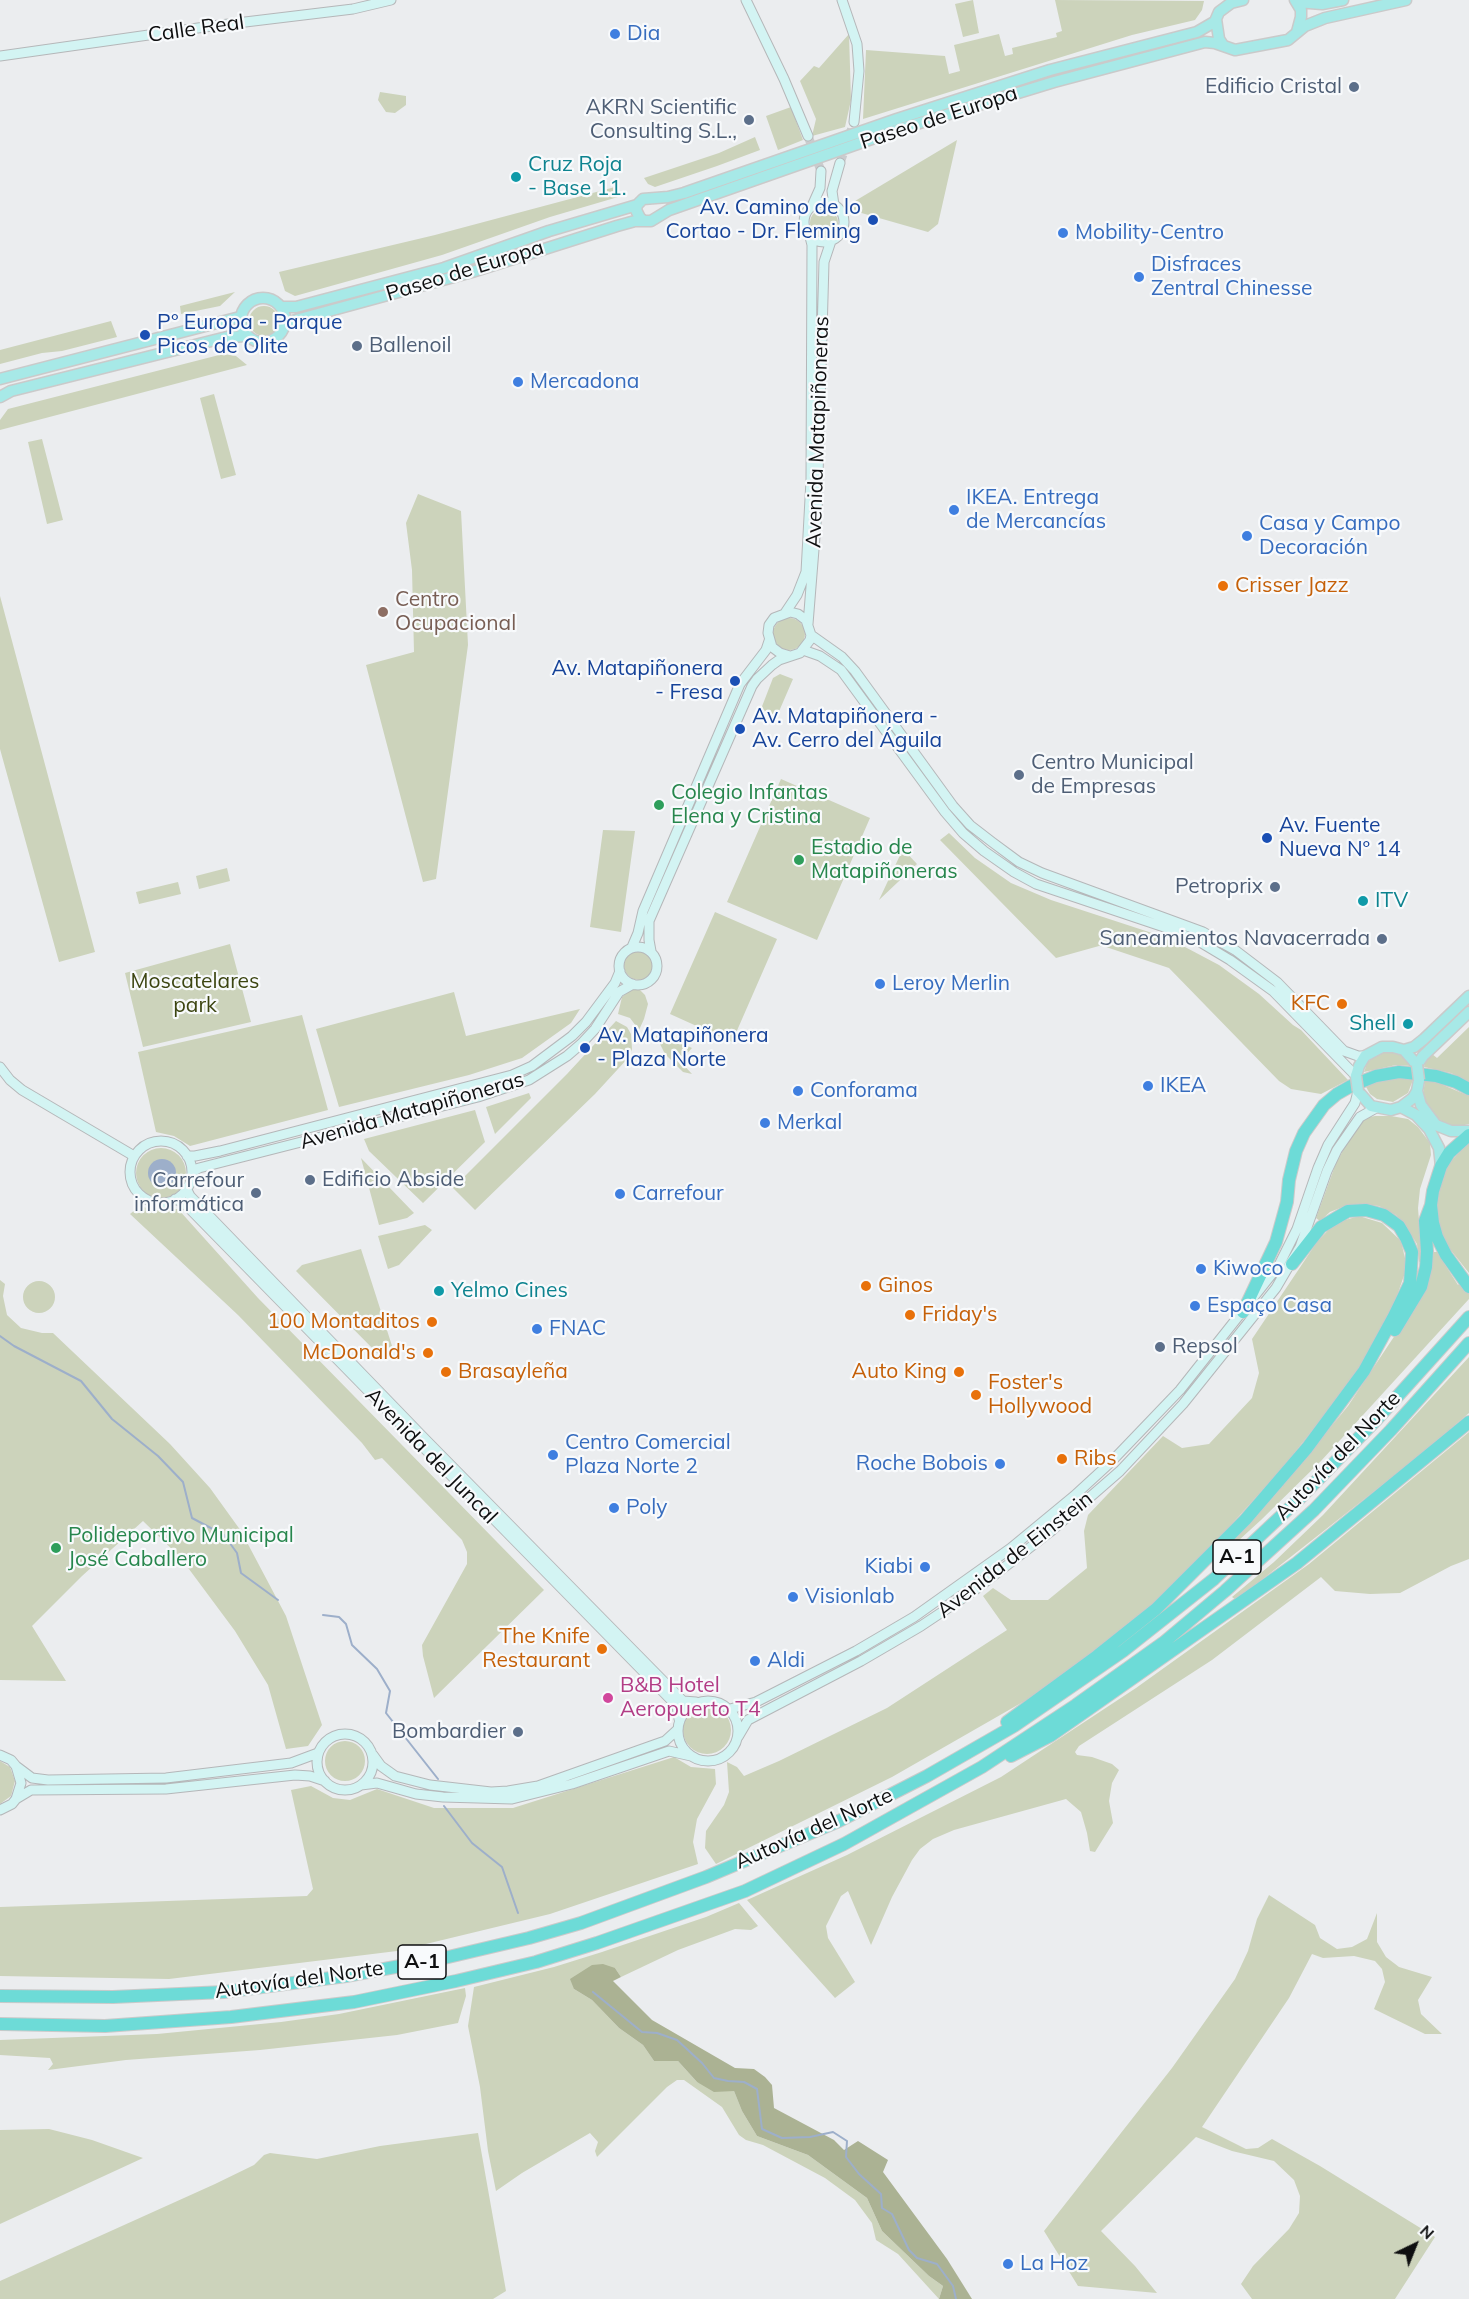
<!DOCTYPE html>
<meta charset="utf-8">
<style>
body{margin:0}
#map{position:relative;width:1469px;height:2299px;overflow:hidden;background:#ebedef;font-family:Mulish,sans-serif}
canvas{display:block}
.north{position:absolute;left:1385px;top:2215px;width:60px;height:60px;-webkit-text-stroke:4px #f8fafc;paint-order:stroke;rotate:43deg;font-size:16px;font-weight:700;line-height:24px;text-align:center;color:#0e0f10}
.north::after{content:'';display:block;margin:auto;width:21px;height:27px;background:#0e0f10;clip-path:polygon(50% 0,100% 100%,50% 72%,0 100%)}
</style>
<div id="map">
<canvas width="1469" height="2299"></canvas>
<div class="north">N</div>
</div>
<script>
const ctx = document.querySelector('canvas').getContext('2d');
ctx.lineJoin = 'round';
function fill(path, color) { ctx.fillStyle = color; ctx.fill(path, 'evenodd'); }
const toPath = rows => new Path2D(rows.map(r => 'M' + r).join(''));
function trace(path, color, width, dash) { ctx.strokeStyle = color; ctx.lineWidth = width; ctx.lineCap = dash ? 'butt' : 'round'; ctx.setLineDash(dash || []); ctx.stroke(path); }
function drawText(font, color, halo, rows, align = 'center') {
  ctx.font = font + ' Mulish,sans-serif'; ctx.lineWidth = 4.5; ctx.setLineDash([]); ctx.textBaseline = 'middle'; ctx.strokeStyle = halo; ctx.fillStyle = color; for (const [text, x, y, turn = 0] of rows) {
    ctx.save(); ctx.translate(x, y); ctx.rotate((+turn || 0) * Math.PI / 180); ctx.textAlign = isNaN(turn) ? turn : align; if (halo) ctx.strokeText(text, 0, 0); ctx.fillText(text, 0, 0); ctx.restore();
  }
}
fill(toPath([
 [973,0,979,33,963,37,955,4],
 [1055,0,1204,1,1202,10,1195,20,1132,35,863,119,866,50,945,56,949,74,960,71,954,45,999,34,1005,56,1013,54,1012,48,1057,37,1056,33,1062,31],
 [849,34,851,100,845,127,812,136,816,119,800,81,814,66,819,68],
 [380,92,406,96,406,105,395,113,386,112,378,100],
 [791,107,803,140,778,150,766,116],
 [755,137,760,150,717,166,655,187,648,184,644,178,719,153],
 [957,140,938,224,928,232,851,210,855,201],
 [615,187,618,197,550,217,442,255,295,296,285,291,279,272,435,235],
 '810 223a14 14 0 1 1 28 0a14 14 0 1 1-28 0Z',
 [235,292,220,306,181,314,180,306],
 '249 321a15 15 0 1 1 30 0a15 15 0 1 1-30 0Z',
 [111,321,117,337,62,351,42,353,0,364,0,350],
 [223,354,236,356,247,365,0,430,0,420,8,409],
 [214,394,236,475,221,479,200,398],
 [42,439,63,520,47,524,28,442],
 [418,494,461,511,468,645,436,879,423,882,366,665,414,652,412,570,406,523],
 [0,596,95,952,59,962,0,749],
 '773 634a16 16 0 1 1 32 0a16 16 0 1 1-32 0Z',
 [780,674,793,679,777,716,761,709,773,678],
 [781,779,870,818,817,940,727,902],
 [603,830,635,831,621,932,590,927],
 [949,833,975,858,1011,883,1051,900,1152,933,1185,947,1219,965,1259,994,1293,1025,1301,1030,1348,1080,1321,1094,1291,1089,1279,1081,1169,968,1106,947,1099,946,1056,958,940,840],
 [903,849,917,864,879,900,902,851],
 [227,868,230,881,199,889,196,876],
 [178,882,181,894,139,904,136,892],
 [715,912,777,939,732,1042,670,1014],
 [230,944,251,1022,143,1047,125,973],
 '624 965a15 15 0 1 1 30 0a15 15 0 1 1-30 0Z',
 [633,988,639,989,645,995,648,1004,644,1019,639,1030,630,1018,618,1014,622,997],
 [454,992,466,1036,580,1009,571,1023,522,1058,469,1075,339,1107,316,1029],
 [302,1015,328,1110,190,1146,174,1136,156,1132,138,1052],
 [616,1021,627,1027,631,1034,632,1049,629,1057,595,1094,475,1210,453,1188,567,1074],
 [1469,1027,1469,1082,1451,1073,1424,1067,1425,1062,1432,1054,1437,1058],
 [661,1034,692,1048,680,1061,692,1074,683,1072,665,1054,656,1036],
 [1388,1051,1404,1056,1411,1066,1396,1065,1364,1072,1367,1063,1373,1057],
 [1399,1077,1414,1077,1408,1093,1393,1102,1377,1099,1370,1094,1365,1085],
 [1425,1081,1436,1082,1469,1096,1469,1124,1456,1127,1446,1124,1436,1117,1426,1106,1423,1094],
 [529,1093,531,1098,495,1134,486,1107],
 [475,1110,485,1142,423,1203,369,1151,364,1139],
 [1375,1116,1391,1116,1408,1119,1418,1127,1430,1143,1431,1155,1420,1189,1418,1208,1422,1261,1419,1262,1417,1244,1407,1228,1396,1215,1379,1206,1362,1204,1345,1206,1330,1212,1320,1221,1316,1218,1336,1163,1354,1131,1364,1118],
 [1469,1142,1469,1273,1446,1244,1438,1226,1436,1201,1441,1177,1452,1160],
 '136 1173a25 25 0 1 1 50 0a25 25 0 1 1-50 0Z',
 [361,1158,414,1213,407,1218,379,1225],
 [140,1206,154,1210,178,1209,258,1298,544,1590,434,1698,423,1656,422,1645,467,1564,467,1552,462,1540,382,1458,375,1460,362,1443,238,1315,130,1214],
 [1359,1216,1382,1223,1401,1241,1407,1267,1393,1307,1355,1375,1285,1465,1175,1587,1049,1687,892,1777,716,1864,705,1848,706,1831,724,1805,729,1792,727,1762,737,1767,744,1776,779,1761,887,1708,1007,1630,983,1596,993,1588,1011,1600,1048,1600,1087,1568,1084,1531,1088,1515,1163,1436,1182,1448,1209,1444,1252,1398,1259,1373,1252,1339,1317,1242,1335,1223],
 [425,1225,432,1230,399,1265,388,1269,378,1236],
 [361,1249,393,1349,389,1354,379,1355,296,1271,302,1265],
 [1432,1252,1437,1252,1458,1285,1469,1275,1469,1299,1321,1461,1261,1520,1215,1562,1275,1495,1348,1406,1425,1290,1431,1274],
 [0,1280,5,1284,3,1296,7,1315,21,1328,42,1333,53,1333,170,1444,210,1488,241,1531,286,1616,322,1725,308,1746,286,1749,268,1685,235,1631,180,1557,143,1521,82,1576,32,1626,66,1681,0,1680],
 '23 1297a16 16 0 1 1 32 0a16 16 0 1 1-32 0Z',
 [1469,1357,1469,1413,1410,1463,1236,1600,1232,1597,1274,1562,1323,1515],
 [1469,1432,1469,1559,1451,1566,1400,1593,1370,1594,1335,1591,1321,1577,1212,1660,1079,1746,1075,1752,1077,1755,1092,1757,1112,1764,1119,1770,1112,1783,1109,1801,1113,1823,1095,1852,1090,1851,1087,1833,1081,1812,1066,1799,954,1830,933,1839,920,1849,912,1860,892,1897,871,1945,848,1891,841,1896,826,1926,828,1938,855,1982,835,1998,747,1900,847,1855,1001,1777,1136,1688,1309,1564],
 '683 1730a24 24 0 1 1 48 0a24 24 0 1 1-48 0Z',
 '325 1761a20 20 0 1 1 40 0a20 20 0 1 1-40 0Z',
 [674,1757,691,1767,715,1769,716,1784,697,1819,693,1842,698,1864,550,1914,397,1951,169,1979,0,1976,0,1907,307,1896,313,1889,291,1790,311,1786,333,1798,350,1800,377,1789,434,1808,513,1808],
 [0,1761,10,1767,15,1781,11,1796,0,1804],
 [1269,1895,1315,1925,1320,1938,1337,1949,1352,1947,1367,1939,1377,1913,1377,1942,1386,1957,1399,1967,1432,1977,1418,2000,1421,2014,1442,2034,1425,2034,1374,2009,1385,1982,1382,1969,1375,1961,1354,1956,1323,1958,1312,1954,1289,1998,1202,2127,1246,2149,1258,2148,1272,2139,1320,2166,1435,2237,1395,2299,1252,2299,1241,2284,1253,2266,1289,2229,1299,2213,1300,2196,1294,2180,1274,2161,1232,2151,1196,2137,1101,2231,1135,2266,1157,2293,1078,2286,1044,2231,1172,2068,1235,1979,1248,1951,1257,1919],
 [739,1903,758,1926,751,1930,735,1929,678,1950,621,1977,615,1968,574,1989,592,2000,619,2028,643,2045,654,2061,678,2061,697,2082,734,2091,742,2111,757,2136,808,2155,867,2198,882,2231,929,2276,943,2286,939,2299,898,2254,876,2240,872,2223,855,2200,825,2178,763,2145,746,2140,739,2135,722,2107,684,2080,677,2080,667,2087,597,2157,595,2151,598,2142,590,2133,522,2173,496,2191,488,2151,480,2087,468,2026,474,1987,554,1967,602,1952,706,1917],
 [465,1988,466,1996,458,2023,397,2035,260,2050,126,2060,48,2070,53,2064,50,2058,0,2055,0,2040,157,2034,281,2022,339,2014],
 [49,2129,92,2140,143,2158,0,2224,0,2130],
 [478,2133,506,2291,493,2299,0,2299,0,2281,215,2184,254,2165,264,2155,270,2153,317,2159,380,2146]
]), '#ccd3bb');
fill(toPath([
 [603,1964,615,1968,621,1977,613,1981,652,2020,735,2068,754,2069,765,2077,772,2085,774,2108,834,2140,844,2150,858,2141,888,2160,883,2172,947,2259,972,2299,939,2299,943,2286,929,2276,882,2231,867,2198,808,2155,757,2136,742,2111,734,2091,714,2092,697,2082,678,2061,654,2061,643,2045,619,2028,592,2000,574,1989,570,1979,592,1965]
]), '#abb293');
fill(toPath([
 '148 1173a14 14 0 1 1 28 0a14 14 0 1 1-28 0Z'
]), '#9dafca');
trace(toPath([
 [0,1336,14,1346,81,1381,112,1419,158,1456,183,1482,192,1518,224,1535,237,1553,241,1573,278,1600],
 [323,1615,339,1617,346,1624,352,1645,377,1669,390,1691,386,1713,438,1779],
 [444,1806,472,1843,502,1867,518,1913],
 [593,1992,642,2032,657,2033,677,2040,702,2063,714,2078,728,2081,744,2082,757,2089,762,2129,782,2138,810,2137,833,2132,847,2141,846,2157,859,2174,881,2194,882,2208,892,2214,909,2250,917,2258,937,2264,953,2286,956,2299]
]), '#9dafca', 2);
trace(toPath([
 [808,136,821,171],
 [840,163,854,122]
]), '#caccce', 9, [9, 4.5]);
const secondary = toPath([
 [746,0,784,79,808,136],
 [842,0,857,44,859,71,854,122],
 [0,56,212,26,353,9,391,0],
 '804 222a20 20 0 1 1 40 0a20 20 0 1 1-40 0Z',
 [834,205,832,191,840,163],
 [812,206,820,188,821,171],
 [785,613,797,595,806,572,811,480,812,245,810,237],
 [808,624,817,512,824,262,831,241],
 [811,635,842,657,855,671,953,806,970,825,992,842,1019,862,1042,873,1203,932,1235,950,1277,982,1344,1051,1358,1056,1365,1056],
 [803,650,820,656,841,670,945,812,963,833,984,851,1014,872,1036,884,1167,928,1200,942,1230,960,1273,991,1356,1076],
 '619 966a19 19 0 1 1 38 0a19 19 0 1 1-38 0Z',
 [632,947,638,933,643,911,740,684,766,650,769,641],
 [651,951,649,940,649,921,752,686,757,679,772,665,779,660,800,653,810,640,811,635,806,620,798,614,790,612,774,618,769,625,768,633,772,647,780,653,790,656],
 [0,1067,10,1080,22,1090,134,1156],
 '130 1172a31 31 0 1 1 62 0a31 31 0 1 1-62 0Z',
 [187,1156,195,1156,220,1151,512,1075,532,1066,572,1036,586,1022,615,983,620,971],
 [192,1172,199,1168,478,1097,529,1080,567,1056,581,1044,595,1029,619,992,633,984],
 [186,1188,190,1196,426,1440,683,1701,696,1702],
 [175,1199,184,1203,677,1706,679,1719],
 '678 1731a30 30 0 1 1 60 0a30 30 0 1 1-60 0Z',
 [730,1709,756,1702,856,1651,914,1617,1011,1548,1074,1496,1111,1462,1180,1390,1279,1265,1297,1229,1318,1168,1328,1145,1355,1103,1358,1091],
 '317 1762a28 28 0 1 1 56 0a28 28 0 1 1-56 0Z',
 [738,1737,748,1720,861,1661,921,1626,975,1590,1050,1532,1120,1471,1183,1404,1276,1288,1300,1247,1327,1171,1337,1150,1360,1117,1376,1108],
 [0,1755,11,1760,16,1766,21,1783,16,1799,12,1804,0,1810],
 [373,1755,381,1766,395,1776,430,1785,491,1792,508,1791,538,1786,665,1741,677,1730],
 [16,1766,32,1778,48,1780,166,1778,291,1763,318,1753],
 [361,1785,377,1783,416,1794,443,1797,512,1799,572,1784,669,1751,691,1756],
 [16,1799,31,1790,166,1789,295,1775,310,1776,325,1781]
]);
const primary = toPath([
 [1295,0,1301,10,1301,17,1297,32],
 [1297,2,1322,4,1343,0],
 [1223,45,1219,39,1216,19,1219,12,1231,3,1243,0],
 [644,221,640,218,636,210,637,205,643,199,668,197,684,193,897,119,1050,70,1197,32,1216,21],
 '241 320a22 22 0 1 1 44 0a22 22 0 1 1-44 0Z',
 [281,307,296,307,444,268,549,231,637,205],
 [285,323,472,272,617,226,635,221,651,221,669,210,900,129,1054,82,1205,42,1215,43,1235,50,1288,40,1305,26,1325,18,1406,0],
 [0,379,240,317],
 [0,397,11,391,227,337,247,336],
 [1404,1050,1414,1047,1424,1039,1469,996],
 [1356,1076,1359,1066,1365,1056,1382,1047,1393,1047,1404,1050,1417,1065,1423,1056,1469,1012],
 [1358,1091,1371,1106,1391,1110,1401,1107,1413,1098,1417,1091,1419,1080],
 [1417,1091,1421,1105,1436,1125,1451,1131,1469,1131],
 [1401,1107,1416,1115,1429,1129,1439,1148,1441,1166]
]);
const highway = toPath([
 [1469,1135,1449,1153,1441,1166,1433,1191,1431,1205,1433,1223,1437,1237,1446,1255,1469,1287],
 [1243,1312,1276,1242,1287,1202,1289,1180,1296,1151,1304,1133,1324,1105,1337,1094,1351,1086,1376,1076,1399,1072,1436,1076,1456,1082,1469,1089],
 [1395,1330,1421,1287,1426,1267,1427,1251,1425,1221,1431,1205],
 [1007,1722,1097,1656,1156,1609,1245,1520,1307,1448,1364,1371,1394,1316,1410,1283,1412,1252,1406,1238,1399,1226,1384,1215,1366,1210,1348,1211,1321,1227,1292,1264],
 [1011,1756,1050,1736,1083,1713,1297,1563,1469,1422],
 [0,1996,113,1997,224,1992,346,1976,444,1958,529,1938,581,1923,706,1877,839,1821,927,1776,1014,1726,1123,1651,1214,1579,1299,1499,1377,1419,1469,1317],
 [0,2024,105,2026,231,2017,354,2002,456,1981,536,1962,597,1943,745,1891,844,1844,982,1767,1076,1705,1163,1643,1225,1591,1314,1510,1391,1430,1469,1343]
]);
trace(secondary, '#b5b7b9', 11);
trace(primary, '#cacaca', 13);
trace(highway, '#cacaca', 14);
trace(secondary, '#d3f4f3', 9);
trace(primary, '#a7e9e7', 10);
trace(highway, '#6ddbd7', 12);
const primaryBridge = toPath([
 [1417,1065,1419,1080],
 [1356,1076,1358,1091]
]);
trace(primaryBridge, '#cacaca', 13, []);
trace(primaryBridge, '#a7e9e7', 10);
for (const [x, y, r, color] of [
 [615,34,6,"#3f7fe0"],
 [1354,87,6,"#5c6f8a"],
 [749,120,6,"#5c6f8a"],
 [516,177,6,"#0f9aa8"],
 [873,220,6,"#1a4fb4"],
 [1063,233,6,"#3f7fe0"],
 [1139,277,6,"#3f7fe0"],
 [145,335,6,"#1a4fb4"],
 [357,346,6,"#5c6f8a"],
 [518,382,6,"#3f7fe0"],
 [954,510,6,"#3f7fe0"],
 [1247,536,6,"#3f7fe0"],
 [1223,586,6,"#e8710a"],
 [383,612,6,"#8d6e63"],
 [735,681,6,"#1a4fb4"],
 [740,729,6,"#1a4fb4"],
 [1019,775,6,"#5c6f8a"],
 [659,805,6,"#2e9e5b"],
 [1267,838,6,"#1a4fb4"],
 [799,860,6,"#2e9e5b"],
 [1275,887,6,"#5c6f8a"],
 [1363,901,6,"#0f9aa8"],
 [1382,939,6,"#5c6f8a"],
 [880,984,6,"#3f7fe0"],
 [1342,1004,6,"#e8710a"],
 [1408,1024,6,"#0f9aa8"],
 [585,1048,6,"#1a4fb4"],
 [1148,1086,6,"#3f7fe0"],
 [798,1091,6,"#3f7fe0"],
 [765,1123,6,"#3f7fe0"],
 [310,1180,6,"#5c6f8a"],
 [256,1193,6,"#5c6f8a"],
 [620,1194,6,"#3f7fe0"],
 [1201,1269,6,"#3f7fe0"],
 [866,1286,6,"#e8710a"],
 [439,1291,6,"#0f9aa8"],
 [1195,1306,6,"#3f7fe0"],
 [910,1315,6,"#e8710a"],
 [432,1322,6,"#e8710a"],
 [537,1329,6,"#3f7fe0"],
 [1160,1347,6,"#5c6f8a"],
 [428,1353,6,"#e8710a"],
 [446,1372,6,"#e8710a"],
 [959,1372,6,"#e8710a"],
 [976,1395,6,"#e8710a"],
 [553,1455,6,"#3f7fe0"],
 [1062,1459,6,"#e8710a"],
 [1000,1464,6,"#3f7fe0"],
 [614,1508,6,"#3f7fe0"],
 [56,1548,6,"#2e9e5b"],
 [925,1567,6,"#3f7fe0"],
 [793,1597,6,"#3f7fe0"],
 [602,1649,6,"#e8710a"],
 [755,1661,6,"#3f7fe0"],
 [608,1698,6,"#d1479c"],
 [518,1732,6,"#5c6f8a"],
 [1008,2264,6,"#3f7fe0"]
]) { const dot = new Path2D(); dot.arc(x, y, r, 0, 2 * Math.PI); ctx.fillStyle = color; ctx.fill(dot); trace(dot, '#f8fafc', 2); }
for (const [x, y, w] of [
 [1237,1557,48],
 [422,1962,48]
]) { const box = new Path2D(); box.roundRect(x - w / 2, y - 17, w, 34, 4.5); ctx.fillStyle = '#f8fafc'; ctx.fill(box); trace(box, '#0e0f10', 1.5); }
drawText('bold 20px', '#0e0f10', null, [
 ["A-1",1237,1557],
 ["A-1",422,1962]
]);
drawText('21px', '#0e0f10', '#f8fafc', [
 ["Calle Real",196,29,-8],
 ["Paseo de Europa",939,118,-18],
 ["Paseo de Europa",465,271,-17],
 ["Avenida Matapiñoneras",818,432,-88],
 ["Avenida Matapiñoneras",412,1111,-16],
 ["Avenida del Juncal",431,1456,46],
 ["Autovía del Norte",1338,1456,-46],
 ["Avenida de Einstein",1015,1555,-38],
 ["Autovía del Norte",814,1829,-24],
 ["Autovía del Norte",299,1980,-8]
]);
drawText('21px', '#366cbe', '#f8fafc', [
 ["Dia",627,34],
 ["Mobility-Centro",1075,233],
 ["Disfraces",1151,265],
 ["Zentral Chinesse",1151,289],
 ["Mercadona",530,382],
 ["IKEA. Entrega",966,498],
 ["de Mercancías",966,522],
 ["Casa y Campo",1259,524],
 ["Decoración",1259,548],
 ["Leroy Merlin",892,984],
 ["IKEA",1160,1086],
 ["Conforama",810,1091],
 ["Merkal",777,1123],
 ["Carrefour",632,1194],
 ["Kiwoco",1213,1269],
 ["Espaço Casa",1207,1306],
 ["FNAC",549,1329],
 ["Centro Comercial",565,1443],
 ["Plaza Norte 2",565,1467],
 ["Roche Bobois",988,1464,"right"],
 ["Poly",626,1508],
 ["Kiabi",913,1567,"right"],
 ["Visionlab",805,1597],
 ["Aldi",767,1661],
 ["La Hoz",1020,2264]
], 'left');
drawText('21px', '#4e5e75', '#f8fafc', [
 ["Edificio Cristal",1342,87],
 ["AKRN Scientific",737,108],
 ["Consulting S.L.,",737,132],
 ["Ballenoil",369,346,"left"],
 ["Centro Municipal",1031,763,"left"],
 ["de Empresas",1031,787,"left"],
 ["Petroprix",1263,887],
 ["Saneamientos Navacerrada",1370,939],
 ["Edificio Abside",322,1180,"left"],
 ["Carrefour",244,1181],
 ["informática",244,1205],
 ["Repsol",1172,1347,"left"],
 ["Bombardier",506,1732]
], 'right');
drawText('21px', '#0d838f', '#f8fafc', [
 ["Cruz Roja",528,165],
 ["- Base 11.",528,189],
 ["ITV",1375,901],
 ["Shell",1396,1024,"right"],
 ["Yelmo Cines",451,1291]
], 'left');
drawText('21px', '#164399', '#f8fafc', [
 ["Av. Camino de lo",861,208,"right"],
 ["Cortao - Dr. Fleming",861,232,"right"],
 ["Pº Europa - Parque",157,323],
 ["Picos de Olite",157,347],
 ["Av. Matapiñonera",723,669,"right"],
 ["- Fresa",723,693,"right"],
 ["Av. Matapiñonera -",752,717],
 ["Av. Cerro del Águila",752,741],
 ["Av. Fuente",1279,826],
 ["Nueva Nº 14",1279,850],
 ["Av. Matapiñonera",597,1036],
 ["- Plaza Norte",597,1060]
], 'left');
drawText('21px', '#c56008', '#f8fafc', [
 ["Crisser Jazz",1235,586],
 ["KFC",1330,1004,"right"],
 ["Ginos",878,1286],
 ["Friday's",922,1315],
 ["100 Montaditos",420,1322,"right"],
 ["McDonald's",416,1353,"right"],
 ["Brasayleña",458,1372],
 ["Auto King",947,1372,"right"],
 ["Foster's",988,1383],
 ["Hollywood",988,1407],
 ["Ribs",1074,1459],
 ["The Knife",590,1637,"right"],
 ["Restaurant",590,1661,"right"]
], 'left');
drawText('21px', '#785e54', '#f8fafc', [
 ["Centro",395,600],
 ["Ocupacional",395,624]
], 'left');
drawText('21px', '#27864d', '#f8fafc', [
 ["Colegio Infantas",671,793],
 ["Elena y Cristina",671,817],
 ["Estadio de",811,848],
 ["Matapiñoneras",811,872],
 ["Polideportivo Municipal",68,1536],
 ["José Caballero",68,1560]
], 'left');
drawText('21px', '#3c4511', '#f8fafc', [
 ["Moscatelares",195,982],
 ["park",195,1006]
]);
drawText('21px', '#b23c85', '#f8fafc', [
 ["B&B Hotel",620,1686],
 ["Aeropuerto T4",620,1710]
], 'left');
</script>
